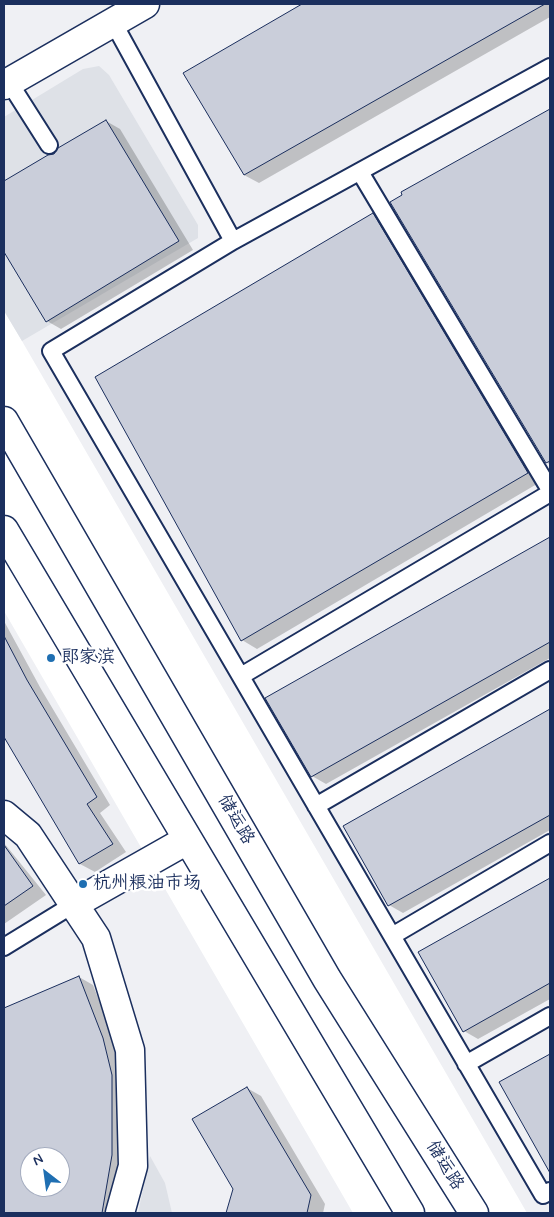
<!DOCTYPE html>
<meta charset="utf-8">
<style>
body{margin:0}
#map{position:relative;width:554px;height:1217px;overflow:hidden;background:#fff;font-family:Mynerve,sans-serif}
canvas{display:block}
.frame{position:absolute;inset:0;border:5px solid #1b2f5e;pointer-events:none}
.north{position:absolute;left:20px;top:1147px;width:50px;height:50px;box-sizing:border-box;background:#fff;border:1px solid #a4acbf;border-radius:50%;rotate:330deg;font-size:14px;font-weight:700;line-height:20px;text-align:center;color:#1b2f5e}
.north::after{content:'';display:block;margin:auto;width:18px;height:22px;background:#1f6fb2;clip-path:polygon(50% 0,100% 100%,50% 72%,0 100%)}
</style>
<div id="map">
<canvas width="554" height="1217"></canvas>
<div class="frame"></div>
<div class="north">N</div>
</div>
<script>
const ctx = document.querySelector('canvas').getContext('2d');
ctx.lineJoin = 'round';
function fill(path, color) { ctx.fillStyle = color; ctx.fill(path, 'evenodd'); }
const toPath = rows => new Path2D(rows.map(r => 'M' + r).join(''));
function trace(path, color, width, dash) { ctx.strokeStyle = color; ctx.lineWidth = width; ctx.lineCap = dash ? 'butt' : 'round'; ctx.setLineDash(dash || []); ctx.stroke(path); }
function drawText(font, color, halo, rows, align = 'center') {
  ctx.font = font + ' Mynerve,"LXGW WenKai TC",sans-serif'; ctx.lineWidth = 5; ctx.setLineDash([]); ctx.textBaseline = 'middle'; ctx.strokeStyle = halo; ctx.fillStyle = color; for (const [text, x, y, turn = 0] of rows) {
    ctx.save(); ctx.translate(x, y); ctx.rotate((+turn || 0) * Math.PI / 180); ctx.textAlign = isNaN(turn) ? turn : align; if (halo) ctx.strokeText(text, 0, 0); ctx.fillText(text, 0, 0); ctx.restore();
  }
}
fill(toPath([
 [4,4,550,4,550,1213,527,1213,4,310],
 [4,611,353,1213,4,1213],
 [30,1157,60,1157,60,1187,30,1187]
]), '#eff0f4');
fill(toPath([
 [99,66,109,75,198,225,198,238,22,341,4,311,4,117,83,69],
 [150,1156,165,1183,172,1213,138,1213]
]), '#dee1e7');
fill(toPath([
 [304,4,550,4,550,17,259,183,244,175,185,73],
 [550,111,550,465,547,462,402,193],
 [106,121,120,129,193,250,61,329,47,321,19,257,4,232,4,183,48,156,55,155],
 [373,214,387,222,542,481,257,649,242,640,97,377],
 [545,541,550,544,550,658,326,784,312,776],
 [4,621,41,689,110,805,100,813,126,852,95,872,80,864,4,735],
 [550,711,550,830,403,913,389,905,345,826],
 [4,843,46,895,4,924],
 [550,879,550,999,478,1039,464,1031,420,953],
 [79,977,93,985,117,1047,126,1083,118,1213,4,1213,4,1009],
 [30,1157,60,1157,60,1187,30,1187],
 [550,1055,550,1165,545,1162,501,1083],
 [247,1088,261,1096,325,1204,323,1213,227,1213,235,1189]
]), '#0003');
const building = toPath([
 [302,4,545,4,244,175,183,73,302,4],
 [550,109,550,461,546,463,390,202,402,195,401,192,550,109],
 [106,120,179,241,46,322,4,252,4,181,48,155,54,154,58,148,106,120],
 [373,213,528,473,241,641,95,377,373,213],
 [550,537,550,642,311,777,265,698,550,537],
 [4,636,27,680,97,797,87,804,113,844,79,864,4,737,4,636],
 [550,709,550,815,388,906,343,826,550,709],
 [4,845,33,886,4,906,4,845],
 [550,878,550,983,463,1032,418,952,550,878],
 [79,976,103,1038,112,1075,112,1155,102,1213,4,1213,4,1008,79,976],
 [30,1157,60,1157,60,1187,30,1187,30,1157],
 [550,1054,550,1173,499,1082,550,1054],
 [247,1087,311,1195,307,1213,226,1213,233,1189,192,1119,247,1087]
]);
fill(building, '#caceda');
trace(building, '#1b2f5e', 1);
const service = toPath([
 [113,22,233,241],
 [550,67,233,241,51,351,543,1195,550,1191],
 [9,82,49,145],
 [360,172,550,490],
 [241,676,550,493],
 [316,806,550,670],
 [392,936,550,843],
 [4,947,74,904],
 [466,1064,550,1016]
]);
const minor = toPath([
 [4,85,145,4],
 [4,815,28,835,96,938,130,1050,133,1166,120,1213],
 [74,904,187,840]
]);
const secondary = toPath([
 [4,421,327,979,474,1213],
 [4,530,410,1213]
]);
trace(service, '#1b2f5e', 20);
trace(minor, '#1b2f5e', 31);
trace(secondary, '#1b2f5e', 31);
trace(service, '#fff', 16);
trace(minor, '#fff', 28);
trace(secondary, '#fff', 28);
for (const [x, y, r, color] of [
 [51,658,5,"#1f6fb2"],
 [83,884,5,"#1f6fb2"]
]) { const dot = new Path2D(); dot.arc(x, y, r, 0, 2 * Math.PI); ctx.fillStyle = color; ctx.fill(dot); trace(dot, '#fff', 2); }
drawText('18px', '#1b2f5e', '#fff', [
 ["郎家滨",61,658],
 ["杭州粮油市场",93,884]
], 'left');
drawText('18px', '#1b2f5e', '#fff', [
 ["储运路",235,820,60],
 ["储运路",444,1166,58]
]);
</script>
